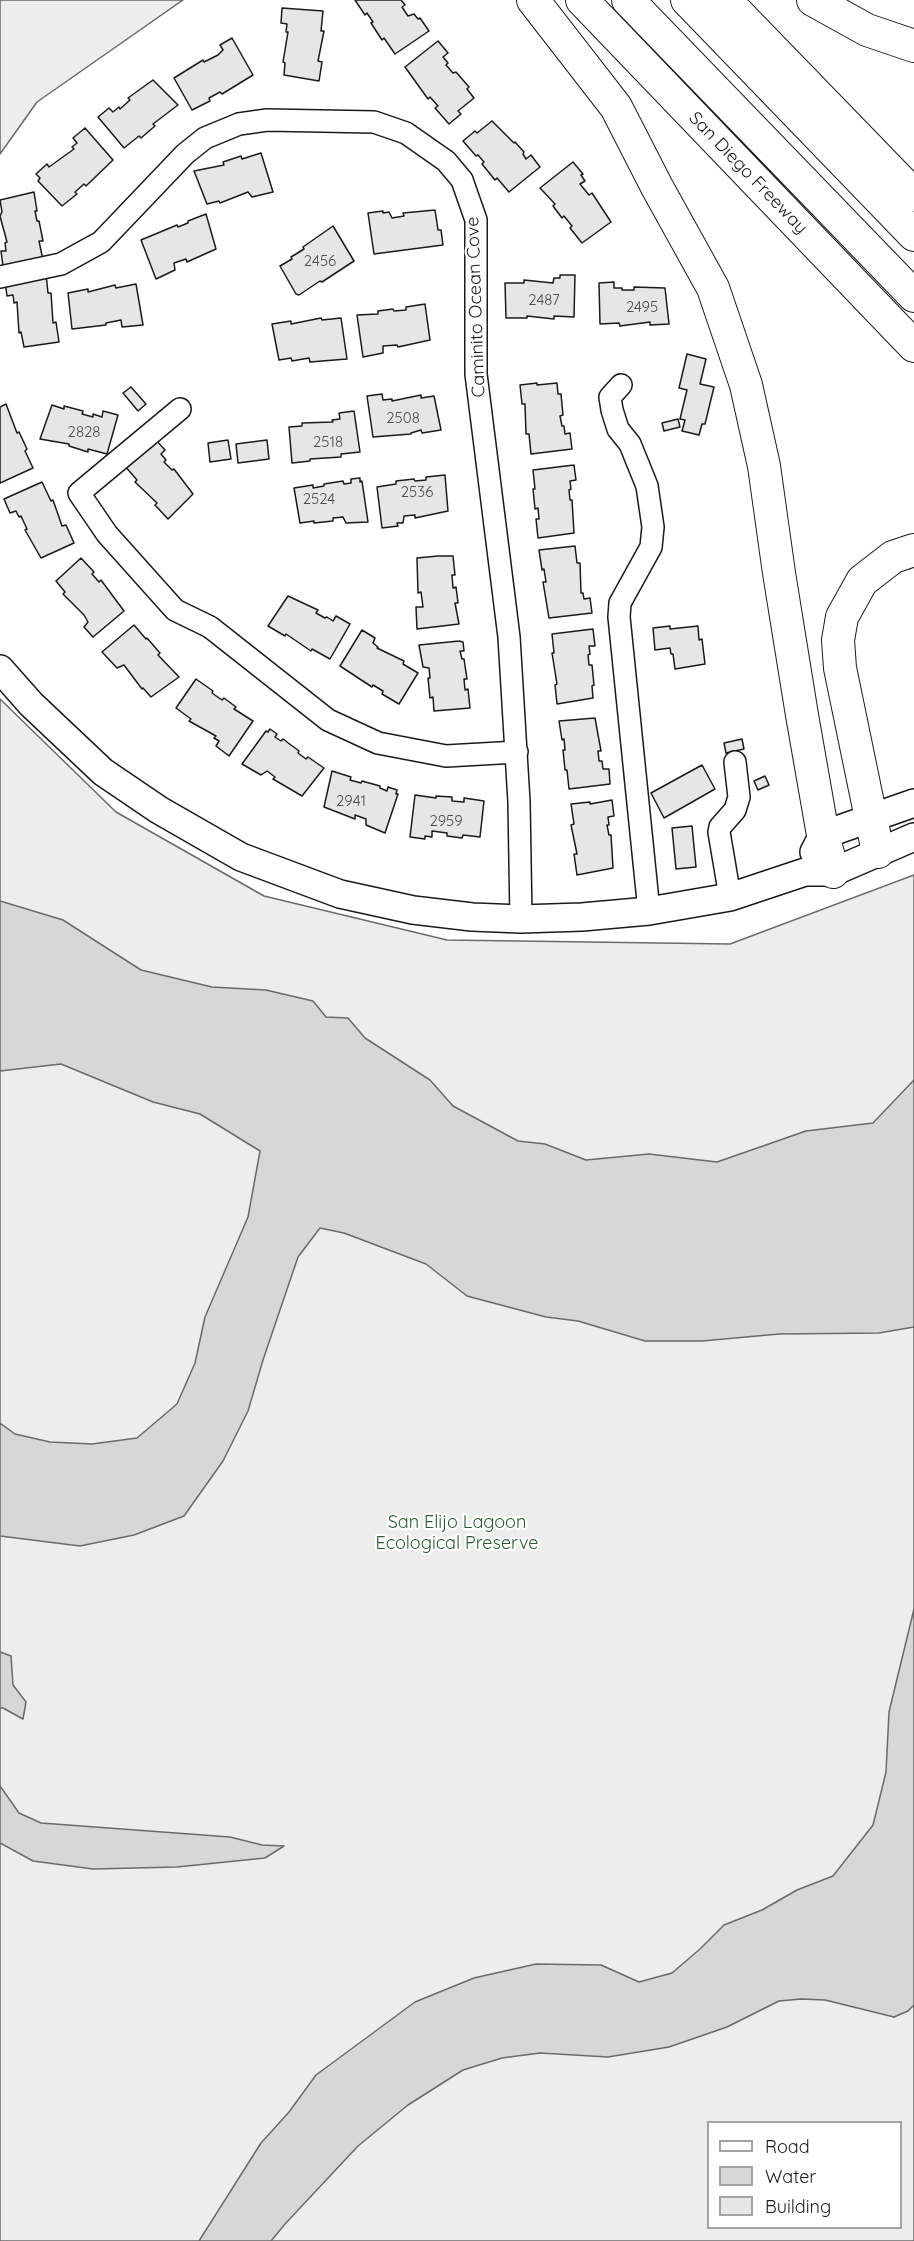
<!DOCTYPE html>
<style>
body{margin:0}
#map{position:relative;width:914px;height:2241px;overflow:hidden;background:#fff;font-family:Quicksand,sans-serif}
canvas{display:block}
.legend{position:absolute;left:707px;top:2121px;width:195px;height:108px;box-sizing:border-box;background:#fff;border:2px solid #a3a3a3;margin:0;padding:8px 10px;list-style:none;font-size:18px;color:#1a1a1a}
.legend li{display:flex;align-items:center;gap:12px;height:30px}
.legend b{width:30px;border:2px solid #a3a3a3}
</style>
<div id="map">
<canvas width="914" height="2241"></canvas>
<ul class="legend">
<li><b style="height:8px;background:#fff"></b>Road</li>
<li><b style="height:16px;background:#d7d7d7"></b>Water</li>
<li><b style="height:16px;background:#e6e6e6"></b>Building</li>
</ul>
</div>
<script>
const ctx = document.querySelector('canvas').getContext('2d');
ctx.lineJoin = 'round';
function fill(path, color) { ctx.fillStyle = color; ctx.fill(path, 'evenodd'); }
const toPath = rows => new Path2D(rows.map(r => 'M' + r).join(''));
function trace(path, color, width, dash) { ctx.strokeStyle = color; ctx.lineWidth = width; ctx.lineCap = dash ? 'butt' : 'round'; ctx.setLineDash(dash || []); ctx.stroke(path); }
function drawText(font, color, halo, rows, align = 'center') {
  ctx.font = font + ' Quicksand,sans-serif'; ctx.lineWidth = 4.5; ctx.setLineDash([]); ctx.textBaseline = 'middle'; ctx.strokeStyle = halo; ctx.fillStyle = color; for (const [text, x, y, turn = 0] of rows) {
    ctx.save(); ctx.translate(x, y); ctx.rotate((+turn || 0) * Math.PI / 180); ctx.textAlign = isNaN(turn) ? turn : align; if (halo) ctx.strokeText(text, 0, 0); ctx.fillText(text, 0, 0); ctx.restore();
  }
}
const built = toPath([
 [0,0,183,0,37,102,0,154,0,0],
 [0,699,116,812,264,896,447,940,730,944,914,875,914,2241,0,2241,0,699],
 [708,2122,900,2122,900,2228,708,2228,708,2122]
]);
fill(built, '#ededed');
trace(built, '#6a6a6a', 1.5);
const water = toPath([
 [0,901,63,920,141,970,212,987,266,990,313,1001,326,1017,348,1018,365,1038,430,1080,453,1106,518,1141,545,1144,586,1160,649,1154,717,1162,806,1131,873,1123,914,1080,914,1327,879,1333,779,1334,702,1341,645,1341,578,1321,546,1317,467,1296,426,1264,344,1233,320,1228,298,1257,263,1360,248,1411,223,1461,184,1516,134,1535,80,1546,0,1536,0,1423,15,1434,50,1442,92,1444,137,1438,177,1404,195,1363,205,1317,248,1217,260,1151,200,1114,153,1102,61,1064,0,1071,0,901],
 [914,1609,914,2005,908,2011,894,2017,825,2000,801,1999,779,2001,727,2027,669,2047,608,2057,540,2053,502,2058,463,2070,408,2105,358,2146,285,2224,271,2241,199,2241,261,2143,289,2112,316,2075,415,2002,474,1978,536,1964,601,1965,639,1982,672,1973,700,1949,724,1925,762,1910,797,1890,833,1876,873,1825,886,1772,889,1712,914,1609],
 [0,1652,11,1656,13,1685,26,1702,23,1719,3,1708,0,1708,0,1652],
 [0,1786,19,1813,41,1823,230,1837,262,1845,284,1846,265,1858,177,1867,93,1869,33,1861,0,1843,0,1786]
]);
fill(water, '#d7d7d7');
trace(water, '#6a6a6a', 1.5);
const building = toPath([
 [355,0,401,0,405,5,402,7,408,16,414,14,418,19,420,18,429,31,395,54,384,38,382,40,371,23,373,22,367,13,365,15,355,0],
 [282,8,323,11,321,31,324,31,318,61,322,62,319,81,284,75,285,63,283,62,288,32,286,32,287,24,281,23,282,8],
 [232,38,253,75,222,94,220,92,209,98,210,101,192,110,174,78,203,60,204,62,218,55,223,50,220,45,232,38],
 [438,41,448,53,443,57,448,63,446,65,453,73,456,72,469,87,467,89,474,98,458,111,461,114,449,124,435,108,438,106,430,97,428,99,405,67,438,41],
 [153,80,178,105,153,124,155,126,141,138,139,136,124,148,98,117,109,108,113,112,119,107,120,109,130,100,128,98,153,80],
 [492,121,514,143,515,142,524,152,523,154,526,159,531,155,540,167,509,192,497,178,495,180,482,164,484,162,478,155,476,156,463,141,475,131,477,133,492,121],
 [85,128,113,160,86,186,84,184,75,192,77,194,62,206,38,181,40,178,36,174,47,164,49,167,74,149,72,147,77,143,73,138,85,128],
 [261,153,273,192,252,197,248,192,220,203,219,201,207,204,194,171,224,165,223,162,241,156,242,159,261,153],
 [573,162,583,174,581,175,585,181,580,184,589,195,592,193,611,222,582,243,570,228,572,226,564,216,562,218,553,206,555,204,540,188,573,162],
 [34,192,37,211,35,211,37,221,39,221,43,241,39,241,43,260,3,266,1,251,6,251,5,243,7,242,0,216,2,212,0,200,34,192],
 [435,210,438,230,441,230,443,245,374,254,368,213,383,211,383,213,389,212,392,218,404,216,403,213,435,210],
 [206,214,216,249,187,262,186,259,174,263,175,270,156,279,141,240,177,225,178,227,188,223,188,221,206,214],
 [333,226,354,261,322,282,320,281,299,295,296,294,280,266,292,259,291,257,304,249,303,247,333,226],
 [46,274,48,293,51,293,53,323,56,322,59,342,24,347,21,332,19,333,17,302,14,303,13,295,7,296,5,281,46,274],
 [560,275,575,275,574,317,554,316,554,319,527,316,527,318,506,318,505,283,524,283,524,280,553,283,554,278,560,278,560,275],
 [614,282,614,288,622,288,622,290,634,290,634,287,665,288,669,324,650,325,650,322,620,326,619,323,600,324,599,283,614,282],
 [136,284,143,325,122,327,121,320,106,323,106,325,72,329,68,293,88,289,88,292,115,285,116,288,136,284],
 [425,304,430,340,398,347,397,345,383,346,383,353,363,357,357,315,378,314,378,311,393,309,394,311,406,310,406,307,425,304],
 [321,318,322,320,341,318,347,359,310,362,309,358,292,361,291,358,279,360,272,324,291,321,291,324,321,318],
 [687,354,706,359,700,384,714,387,705,424,702,424,699,435,682,431,685,420,680,419,687,390,679,388,687,354],
 [537,383,537,385,557,383,558,394,561,394,563,415,560,416,562,426,564,426,565,434,570,433,572,449,531,454,529,434,526,434,525,404,522,404,520,385,537,383],
 [131,387,146,404,138,411,123,393,131,387],
 [382,394,383,400,392,399,392,401,421,395,421,398,434,396,441,430,422,433,421,430,411,433,411,434,373,437,367,396,382,394],
 [6,404,17,433,19,432,27,449,25,451,33,468,0,483,0,407,6,404],
 [52,405,64,409,64,406,83,411,82,414,93,417,93,414,102,417,103,411,118,415,107,454,88,449,88,452,69,446,69,444,40,439,52,405],
 [354,411,360,452,341,454,341,457,310,459,310,461,292,463,289,427,302,426,302,423,333,422,332,420,340,419,339,413,354,411],
 [678,419,680,427,664,431,662,423,678,419],
 [155,439,165,450,161,454,166,460,164,462,172,470,174,469,193,494,168,519,155,505,157,503,135,482,137,480,124,465,155,439],
 [228,440,231,459,210,462,208,443,228,440],
 [267,440,269,459,238,463,236,444,267,440],
 [574,465,576,480,570,481,571,489,569,490,570,500,572,500,574,533,538,538,536,519,539,519,538,508,535,509,533,489,535,489,533,470,574,465],
 [445,475,448,511,415,518,415,515,404,516,403,523,397,523,398,526,382,528,377,487,396,484,396,481,414,479,415,481,426,480,426,477,445,475],
 [360,478,360,482,362,481,368,522,346,523,343,517,333,518,333,521,314,523,314,521,300,523,294,488,313,485,313,488,324,486,324,484,343,481,344,484,351,483,351,479,360,478],
 [42,482,51,501,53,500,62,526,66,525,74,543,41,558,25,530,27,529,21,516,19,517,16,511,10,513,4,499,42,482],
 [575,546,577,563,580,563,581,593,583,593,584,599,590,598,592,613,549,618,543,582,546,582,544,569,542,570,539,550,575,546],
 [438,556,453,556,455,575,452,575,453,588,456,587,458,603,455,603,459,624,417,629,416,607,423,607,421,592,418,593,417,558,438,556],
 [81,558,94,572,92,574,99,582,101,580,124,611,93,637,84,627,88,622,84,615,63,594,65,592,56,581,81,558],
 [288,596,318,610,316,613,325,618,327,617,333,621,336,616,350,624,330,659,312,649,311,651,286,634,285,636,268,626,288,596],
 [134,625,146,639,147,638,160,653,158,655,179,677,151,697,143,688,142,689,124,665,117,668,102,652,134,625],
 [670,626,670,629,698,626,699,640,702,639,705,664,675,669,673,654,671,654,670,648,655,650,653,628,670,626],
 [593,629,595,646,589,646,590,654,588,655,589,665,592,665,594,685,592,686,593,698,557,704,555,685,557,684,552,653,554,653,552,634,593,629],
 [362,630,375,638,373,643,378,647,377,648,404,661,403,664,418,673,399,704,382,694,383,691,373,685,372,687,340,666,362,630],
 [459,641,463,642,464,651,460,651,462,659,464,659,467,679,464,679,465,690,468,689,470,708,434,711,433,697,430,698,428,678,430,678,429,668,423,667,419,645,459,641],
 [196,679,213,691,212,693,222,700,224,698,236,707,234,709,253,721,229,756,216,746,219,741,214,738,216,736,189,721,191,719,176,708,196,679],
 [595,718,601,751,598,751,599,761,602,761,603,769,609,769,610,784,569,789,567,770,565,770,563,750,565,750,564,739,562,740,559,721,595,718],
 [270,729,277,734,275,737,281,741,283,739,299,751,298,753,306,759,308,757,324,768,302,796,273,779,275,777,267,771,261,775,242,764,266,731,268,732,270,729],
 [742,739,744,749,726,753,724,743,742,739],
 [702,765,715,789,664,818,651,793,702,765],
 [332,771,351,777,350,780,361,783,362,781,380,786,380,788,387,791,388,787,397,790,396,794,398,794,385,833,366,825,366,819,355,815,355,819,324,807,332,771],
 [765,776,769,785,758,790,754,781,765,776],
 [415,795,436,798,436,796,452,797,452,801,464,802,464,798,484,801,480,837,463,835,462,838,447,836,447,833,432,831,432,837,425,836,425,839,410,837,415,795],
 [612,800,614,816,608,817,609,825,607,825,609,835,611,835,613,868,577,875,574,854,577,854,571,825,574,824,571,804,590,802,590,804,612,800],
 [692,826,696,867,676,869,672,828,692,826]
]);
fill(building, '#e6e6e6');
trace(building, '#1a1a1a', 1.5);
const minor = toPath([
 [0,277,61,264,101,242,185,154,205,138,239,124,267,120,374,122,406,133,446,161,462,180,476,220,476,374,509,637,519,802,521,919],
 [621,385,610,397,612,410,618,429,630,444,647,486,653,527,651,547,620,603,619,617,649,911],
 [180,409,79,493,107,534,175,610,210,627,328,720,378,743,446,756,517,752],
 [730,897,719,832,720,827,735,810,739,797,735,762]
]);
const major = toPath([
 [0,669,31,704,103,772,159,810,241,857,340,894,413,910,472,917,521,919,582,917,649,911,730,897,805,872,833,872,914,837],
 [814,852,823,835,914,803]
]);
const highway = toPath([
 [533,0,616,107,657,187,713,288,746,385,764,466,779,573,802,715,823,835,833,872],
 [582,0,914,346],
 [628,0,914,296],
 [687,0,914,235],
 [725,0,914,195],
 [813,0,867,30,914,46],
 [878,852,840,668,838,640,842,617,862,581,893,557,914,550]
]);
trace(minor, '#1a1a1a', 24);
trace(major, '#1a1a1a', 30);
trace(highway, '#1a1a1a', 34);
trace(minor, '#fff', 21);
trace(major, '#fff', 27);
trace(highway, '#fff', 32);
drawText('15px', '#4d4d4d', null, [
 ["2456",320,261],
 ["2487",544,300],
 ["2495",642,307],
 ["2508",403,418],
 ["2828",84,432],
 ["2518",328,442],
 ["2536",417,492],
 ["2524",319,499],
 ["2941",351,801],
 ["2959",446,821]
]);
drawText('18px', '#1a1a1a', '#fff', [
 ["San Diego Freeway",748,173,46],
 ["Caminito Ocean Cove",476,307,-92]
]);
drawText('18px', '#2b5a34', '#fff', [
 ["San Elijo Lagoon",457,1523],
 ["Ecological Preserve",457,1544]
]);
</script>
